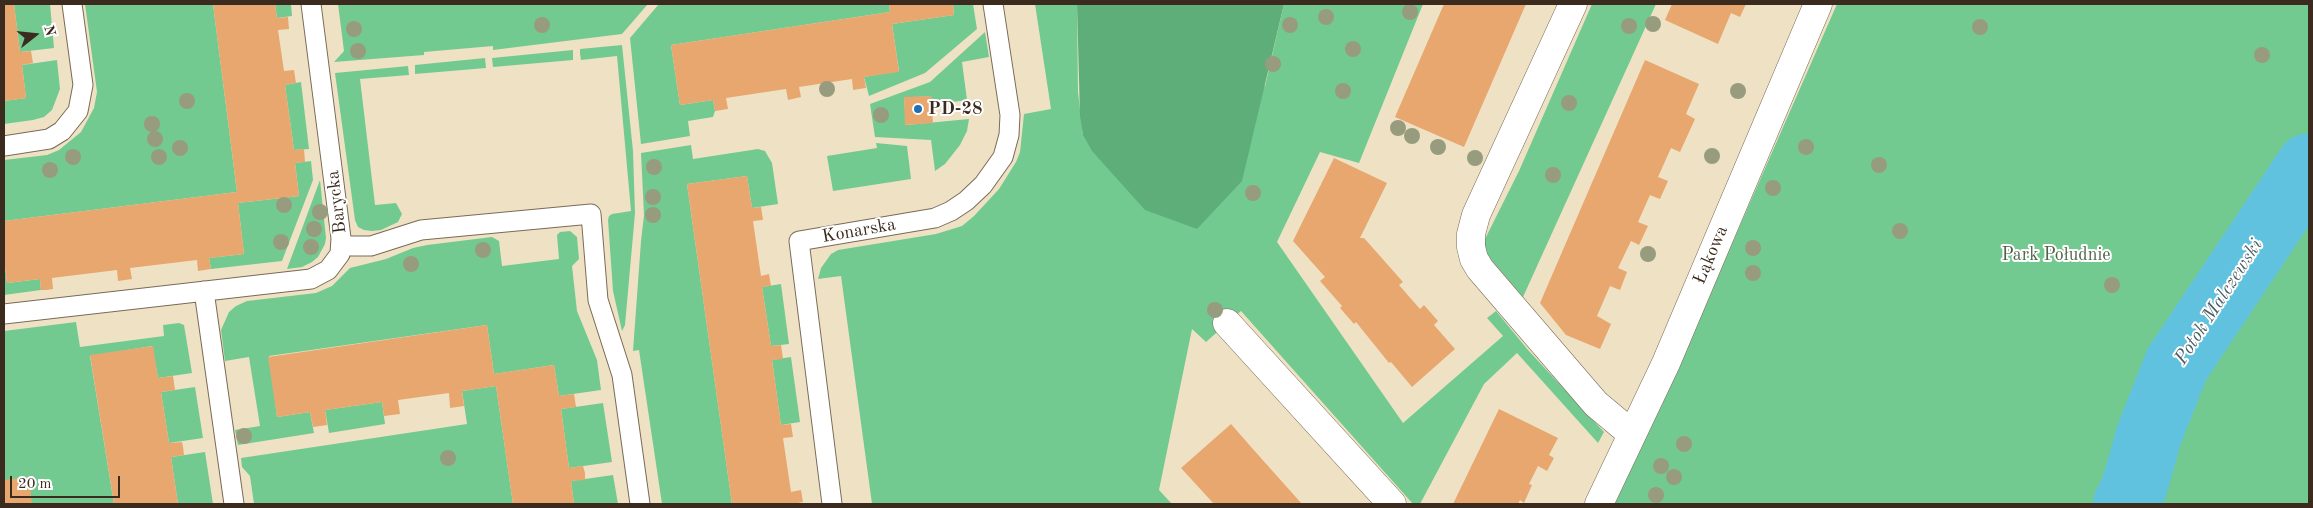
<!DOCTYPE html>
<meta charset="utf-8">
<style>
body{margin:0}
#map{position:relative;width:2313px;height:508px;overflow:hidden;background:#efe2c4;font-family:"Old Standard TT",serif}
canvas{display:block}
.frame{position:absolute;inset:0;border:5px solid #3b2a1e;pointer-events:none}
.north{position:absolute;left:10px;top:10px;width:50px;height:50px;-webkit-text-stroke:4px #fff;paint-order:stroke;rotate:74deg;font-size:14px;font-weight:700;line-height:20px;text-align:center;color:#3b2a1e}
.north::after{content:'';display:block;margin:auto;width:18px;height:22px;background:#3b2a1e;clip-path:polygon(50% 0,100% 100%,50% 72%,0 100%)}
.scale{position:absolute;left:10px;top:476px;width:110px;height:22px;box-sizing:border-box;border:2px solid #3b2a1e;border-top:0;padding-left:6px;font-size:15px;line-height:18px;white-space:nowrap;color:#3b2a1e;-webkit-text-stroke:4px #fff;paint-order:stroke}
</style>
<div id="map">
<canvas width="2313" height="508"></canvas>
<div class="frame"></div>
<div class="north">N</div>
<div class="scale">20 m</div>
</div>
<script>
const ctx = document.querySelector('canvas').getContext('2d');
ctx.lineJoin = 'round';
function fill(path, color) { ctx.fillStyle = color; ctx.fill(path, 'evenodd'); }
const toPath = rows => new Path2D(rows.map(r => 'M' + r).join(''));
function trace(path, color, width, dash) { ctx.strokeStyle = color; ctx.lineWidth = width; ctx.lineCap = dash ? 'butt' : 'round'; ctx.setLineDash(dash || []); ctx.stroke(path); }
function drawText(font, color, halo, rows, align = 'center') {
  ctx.font = font + ' "Old Standard TT",serif'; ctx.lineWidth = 4; ctx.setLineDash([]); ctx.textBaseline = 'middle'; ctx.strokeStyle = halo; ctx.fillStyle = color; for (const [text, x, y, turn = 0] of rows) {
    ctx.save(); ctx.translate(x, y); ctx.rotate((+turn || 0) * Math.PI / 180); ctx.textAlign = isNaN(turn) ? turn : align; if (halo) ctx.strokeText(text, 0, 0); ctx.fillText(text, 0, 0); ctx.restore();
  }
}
fill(toPath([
 [14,4,50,4,54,48,20,52],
 [85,4,213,4,237,192,4,221,4,160,47,155,59,150,81,132,94,108,97,92],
 [275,4,291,4,292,16,277,18],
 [338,4,648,4,622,34,493,50,493,46,424,52,424,55,334,62,344,51],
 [659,4,889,4,890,12,671,45,680,105,713,100,715,111,713,117,688,121,690,136,641,144,630,38],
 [953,4,973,4,977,29,925,73,869,96,864,77,899,71,892,24,954,15],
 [1035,4,1077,4,1078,92,1083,135,1265,86,1284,4,1423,4,1359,163,1320,152,1277,242,1403,423,1503,336,1487,318,1496,311,1528,350,1604,432,1598,443,1517,353,1484,384,1420,504,1413,504,1241,311,1206,342,1192,329,1159,490,1172,504,872,504,841,276,818,279,821,268,831,254,838,250,936,234,962,226,974,216,999,189,1016,162,1020,152,1024,114,1051,109],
 [1592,4,1656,4,1523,297,1488,256,1483,243,1519,171],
 [1837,4,2309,4,2309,504,1614,504,1710,294],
 [985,32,989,57,962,62,967,100,932,105,931,96,904,98,906,125,969,119,967,131,960,145,945,164,935,171,931,140,875,137,870,104,930,82],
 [622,45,633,151,635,213,625,325,622,331,613,291,608,220,609,216,612,214,631,211,617,56,581,60,580,54,580,49],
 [573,50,573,60,493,67,492,58],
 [485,58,486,68,415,74,415,65],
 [57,60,60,89,52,110,44,117,33,120,4,124,4,101,26,98,22,65],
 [408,66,409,75,360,79,375,205,396,203,402,214,398,222,381,230,372,231,364,230,358,227,355,220,335,73],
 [301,82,309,149,294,150,285,85],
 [876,143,907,146,911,179,833,191,827,156,877,148],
 [691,145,693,159,758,149,765,151,772,163,778,204,752,208,747,176,687,184,732,504,662,504,639,350,633,351,641,241,644,215,641,153],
 [311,161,313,180,282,261,211,269,209,258,244,254,238,203,299,196,295,163],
 [320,180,326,238,325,244,318,257,312,262,302,267,287,269],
 [570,231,577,237,579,259,572,266,577,311,597,360,601,390,559,396,554,365,494,374,487,325,269,356,277,417,310,412,314,433,238,445,235,430,260,426,249,357,225,361,221,330,229,312,236,306,247,301,316,293,332,286,350,268,386,259,413,248,427,245,492,237,499,241,502,266,559,259,557,235,560,232],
 [4,258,7,283,40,279,41,290,4,295],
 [781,284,789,344,771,346,762,287],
 [76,322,80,347,164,336,163,325,179,323,184,325,192,373,158,378,152,346,90,356,114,504,5,504,4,331],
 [791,357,800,422,781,425,772,360],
 [496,386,513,504,254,504,250,476,242,467,241,458,467,424,462,391],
 [195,387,203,438,169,443,161,392],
 [382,402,385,424,329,433,325,410],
 [603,403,612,462,569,468,561,409],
 [205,452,213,504,178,504,171,457],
 [613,475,618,504,574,504,571,481]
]), '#73ca90');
fill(toPath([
 [1077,4,1284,4,1242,181,1197,229,1145,210,1092,151,1083,135,1080,116]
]), '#5eae7a');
trace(toPath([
 [2126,504,2134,488,2149,435,2177,364,2309,166]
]), '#61c2df', 66);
fill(toPath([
 [4,4,14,4,20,52,31,51,33,63,22,65,26,98,4,101],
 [213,4,275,4,277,18,288,17,289,29,278,30,284,71,294,70,295,77,296,83,285,85,294,150,304,149,305,162,295,163,299,196,238,203,244,254,209,258,211,269,198,271,197,260,130,268,132,279,118,281,117,270,52,278,53,289,47,290,41,290,40,279,7,283,4,258,4,221,237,192],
 [889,4,953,4,954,15,892,24,899,72,864,77,866,88,853,90,852,79,799,87,801,97,788,100,786,89,726,98,728,109,715,111,713,100,680,105,671,45,890,12],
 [1444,4,1526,4,1464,147,1395,117],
 [1672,4,1746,4,1740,17,1731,13,1718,44,1665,20],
 [1645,60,1699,84,1686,114,1695,119,1680,152,1671,148,1658,177,1668,181,1660,199,1650,195,1638,222,1648,226,1639,245,1631,241,1618,268,1627,272,1620,290,1610,286,1597,316,1611,324,1600,349,1566,335,1540,303],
 [931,96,933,123,905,125,904,97],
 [1334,158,1387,183,1360,238,1364,238,1403,282,1399,285,1420,309,1424,305,1438,321,1434,325,1455,349,1412,387,1391,362,1389,363,1356,322,1354,324,1340,308,1342,306,1320,281,1325,277,1293,241],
 [747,176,752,208,761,207,763,220,753,221,761,276,769,274,771,286,762,287,771,346,781,345,783,359,772,360,781,425,791,424,793,437,783,438,791,492,801,490,803,502,792,504,732,504,687,184],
 [487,325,494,374,554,365,559,396,574,394,576,407,561,409,569,468,583,466,585,473,585,480,571,481,574,504,513,504,496,386,462,391,464,406,450,408,449,393,398,400,400,414,384,416,382,402,325,410,327,425,313,427,310,412,277,417,268,357],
 [153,346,158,378,173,376,175,390,161,392,169,443,182,442,183,447,184,455,171,457,178,504,114,504,90,355],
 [1499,409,1558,438,1549,455,1554,458,1547,471,1538,466,1529,484,1532,485,1524,503,1520,500,1518,504,1453,504],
 [1231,424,1252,448,1302,504,1214,504,1181,468],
 [29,477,32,504,5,504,4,480]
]), '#e7a76f');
const lane = toPath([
 [4,146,49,139,62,131,78,111,83,85,72,4],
 [341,246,371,246,421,230,591,214,598,300,622,375,640,504],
 [204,291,234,504],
 [4,314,311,279,328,270,340,254,341,238,311,4],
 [832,504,799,241,935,218,951,211,966,201,983,185,1003,157,1009,135,1010,115,993,4]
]);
const street = toPath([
 [1573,4,1476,215,1471,234,1471,247,1474,259,1480,269,1596,404,1632,434],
 [1227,323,1392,504],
 [1599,504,1666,363,1818,4]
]);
trace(lane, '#7a6a58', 21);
trace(street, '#7a6a58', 29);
trace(lane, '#fff', 19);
trace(street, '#fff', 28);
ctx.fillStyle = '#979c7f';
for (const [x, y] of [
 [1410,12],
 [1326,17],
 [1653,24],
 [542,25],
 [1290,25],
 [1629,26],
 [1980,27],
 [354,29],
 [1353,49],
 [358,51],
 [2262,55],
 [1273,64],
 [827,89],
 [1343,91],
 [1738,91],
 [187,101],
 [1569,103],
 [881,115],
 [152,124],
 [1398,128],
 [1412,136],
 [155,139],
 [1438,147],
 [1806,147],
 [180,148],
 [1712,156],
 [73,157],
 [159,157],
 [1475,158],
 [1879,165],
 [654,167],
 [50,170],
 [1553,175],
 [1773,188],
 [1253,193],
 [653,197],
 [284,205],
 [320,212],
 [653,215],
 [314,229],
 [1900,231],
 [281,242],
 [311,247],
 [1753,248],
 [483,250],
 [1648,254],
 [411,264],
 [1753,273],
 [2112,285],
 [1215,310],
 [244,436],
 [1684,444],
 [448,458],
 [1661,466],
 [1674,477],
 [1656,495]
]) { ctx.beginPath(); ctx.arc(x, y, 8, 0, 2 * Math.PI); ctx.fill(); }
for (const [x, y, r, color] of [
 [918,109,5,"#1f6fb2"]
]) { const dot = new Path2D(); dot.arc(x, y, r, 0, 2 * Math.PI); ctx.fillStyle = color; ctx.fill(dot); trace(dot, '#fff', 2); }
drawText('bold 18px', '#3b2a1e', '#fff', [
 ["PD-28",928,109]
], 'left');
drawText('18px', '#3b2a1e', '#fff', [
 ["Barycka",337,202,-97],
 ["Konarska",859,231,-10],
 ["Łąkowa",1711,255,-67]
]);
drawText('18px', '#4f6246', '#fff', [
 ["Park Południe",2056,255]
]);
drawText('italic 19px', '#485f62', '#fff', [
 ["Potok Malczewski",2219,302,-57]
]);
</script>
